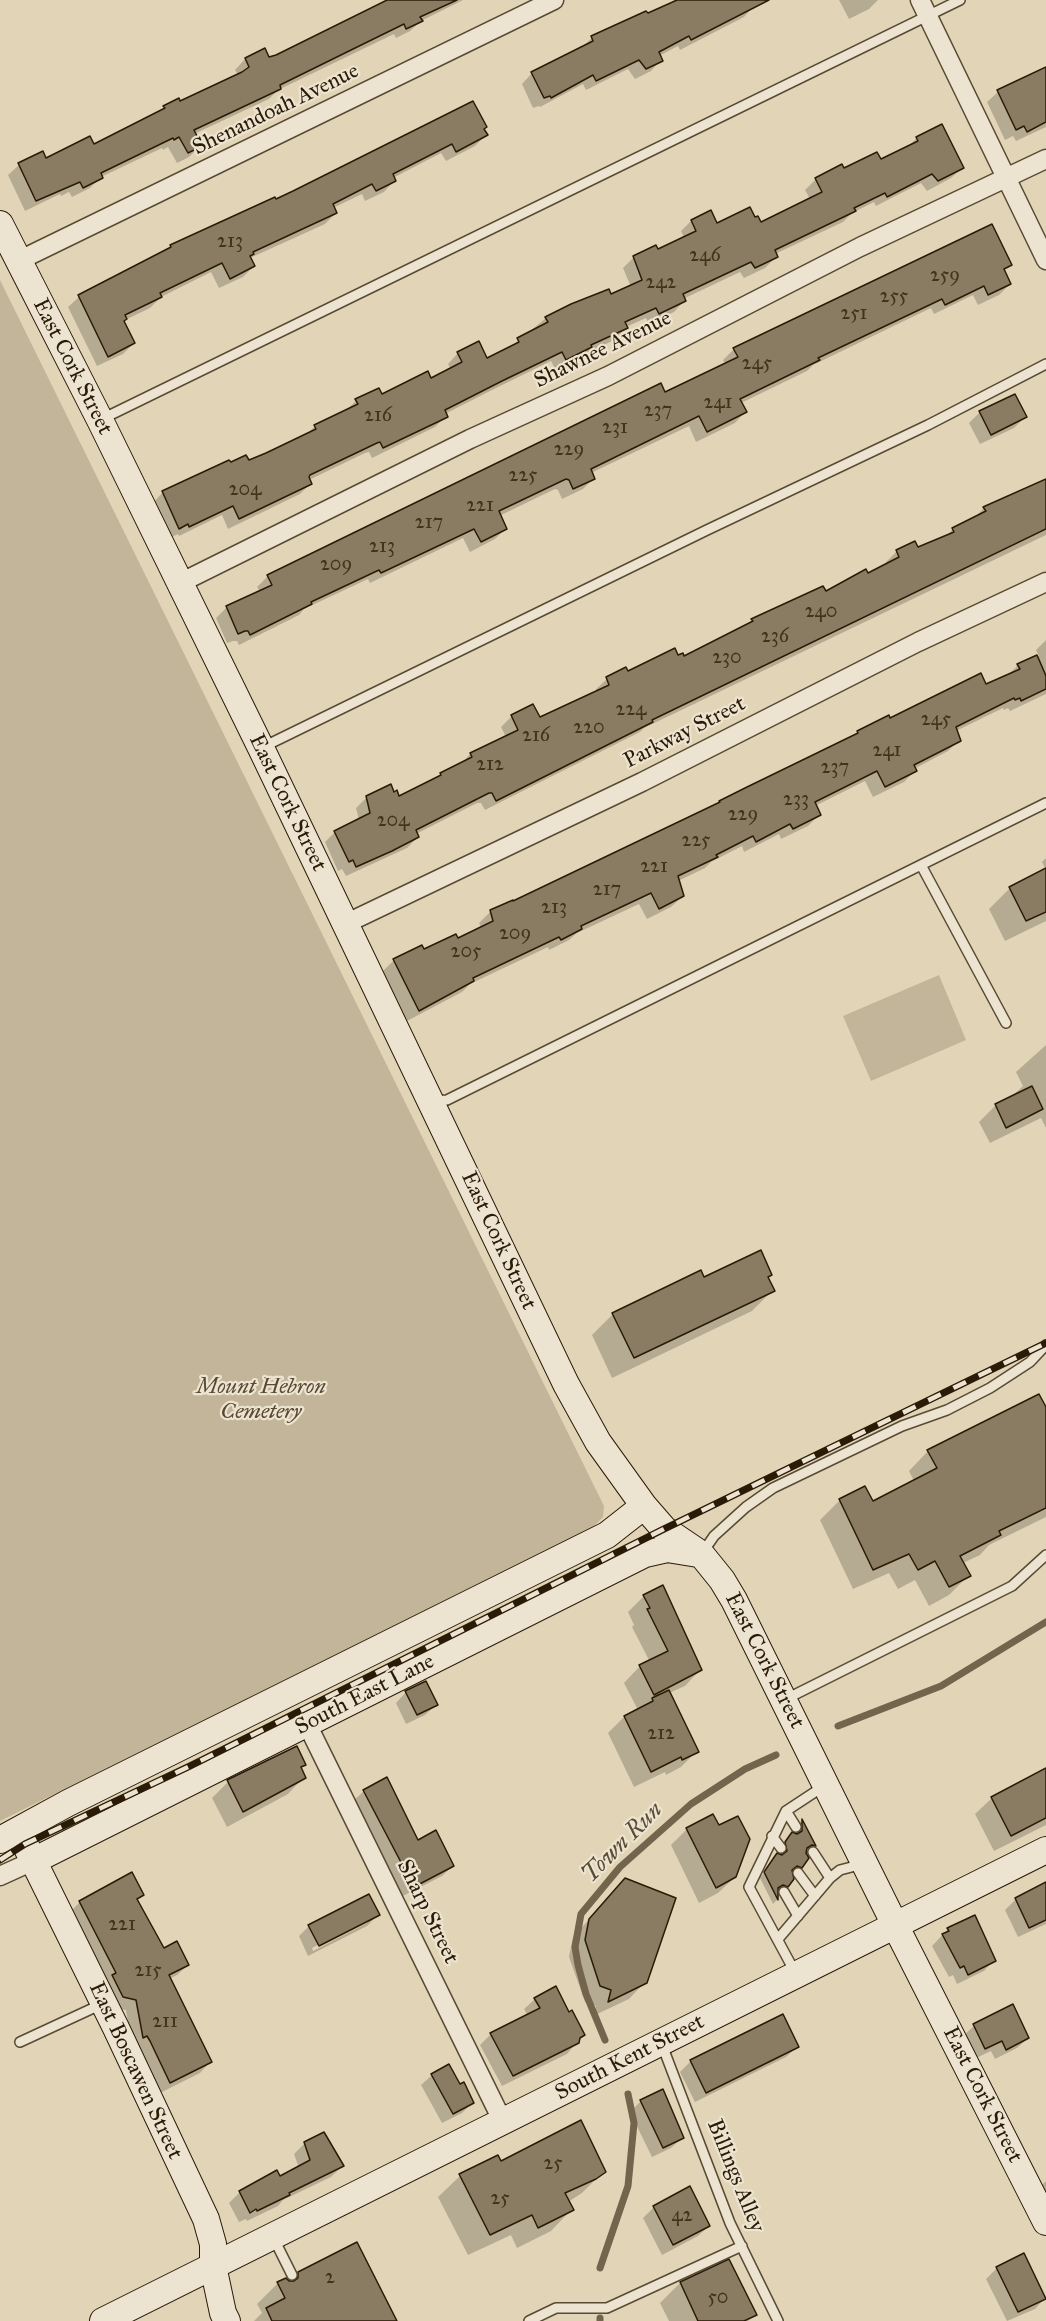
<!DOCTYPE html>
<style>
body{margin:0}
canvas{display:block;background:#e2d5b7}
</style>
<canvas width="1046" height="2321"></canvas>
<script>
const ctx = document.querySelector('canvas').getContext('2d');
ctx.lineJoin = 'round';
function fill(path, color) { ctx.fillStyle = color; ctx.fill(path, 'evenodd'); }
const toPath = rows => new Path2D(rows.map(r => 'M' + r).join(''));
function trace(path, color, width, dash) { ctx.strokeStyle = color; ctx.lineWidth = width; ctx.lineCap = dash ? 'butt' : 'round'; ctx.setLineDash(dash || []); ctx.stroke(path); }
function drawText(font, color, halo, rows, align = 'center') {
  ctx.font = font + ' "IM FELL Great Primer",serif'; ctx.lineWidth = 4.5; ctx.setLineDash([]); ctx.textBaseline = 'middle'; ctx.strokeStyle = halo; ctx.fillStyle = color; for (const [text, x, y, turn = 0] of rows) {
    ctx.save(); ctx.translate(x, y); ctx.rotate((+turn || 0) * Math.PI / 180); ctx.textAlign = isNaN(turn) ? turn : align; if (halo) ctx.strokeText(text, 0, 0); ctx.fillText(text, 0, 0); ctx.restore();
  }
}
fill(toPath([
 [0,280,604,1506,603,1517,593,1527,0,1821],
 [939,975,966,1040,871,1081,843,1016]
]), '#c3b599');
fill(toPath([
 [385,0,463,0,421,21,410,31,396,38,394,34,278,90,269,99,194,134,200,146,189,157,177,163,168,147,163,150,162,148,101,177,90,188,72,197,69,192,61,196,60,194,25,211,8,175,19,165,42,153,45,160,93,146,159,113,164,107,178,101,179,103,238,75,235,70,245,59,264,50,268,59,386,2],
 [674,0,755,0,754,6,744,17,680,50,678,46,659,56,661,60,651,71,635,79,628,69,586,90,583,84,540,107,539,106,533,108,522,84,532,73,580,49,592,38,647,15,668,6],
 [839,0,878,0,869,9,849,19],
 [1046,68,1046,127,1016,141,1013,136,1005,140,987,102,998,92],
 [483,129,486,135,475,146,446,161,441,153,393,178,394,181,384,192,365,201,362,194,333,208,336,213,325,224,250,258,254,266,243,277,219,288,211,272,161,297,150,308,123,321,134,343,123,354,97,366,68,307,79,297,166,252,171,247,275,201],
 [917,138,962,168,951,178,927,191,921,183,876,206,874,202,852,213,843,222,775,254,776,257,765,268,744,278,740,272,683,299,684,301,674,312,649,324,646,318,626,327,616,339,555,369,551,361,490,391,445,414,446,416,435,427,372,458,369,452,365,453,309,480,310,484,300,494,228,529,222,515,179,536,178,534,168,539,153,503,163,492,230,464,248,463,305,436,315,426,345,411,356,401,381,396,431,380,451,370,448,364,458,353,487,360,507,350,546,318,610,296,631,287,623,268,634,257,657,251,684,238,681,231,691,221,717,225,754,219,760,224,810,199,805,190,816,179,843,170,880,161,906,148],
 [1010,265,1003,271,1010,284,999,295,978,305,973,295,934,314,931,308,813,365,807,371,741,403,745,412,735,423,696,442,689,426,591,473,594,478,583,489,562,499,558,490,555,489,499,516,505,529,495,539,470,552,463,538,370,583,368,579,304,609,299,615,239,645,237,641,233,641,227,643,216,618,226,608,260,592,257,587,268,576,726,365,723,360,734,349],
 [980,412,1025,417,1014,428,980,444,969,423],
 [1046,480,1046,535,644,728,640,732,485,810,481,803,477,803,416,834,418,837,407,848,346,876,342,869,338,871,325,842,335,832,359,820,356,808,366,798,394,794,399,798,460,765,470,754,506,737,501,727,512,716,533,706,539,719,597,692,596,689,607,679,626,669,627,673,678,657,683,658,746,627,752,620,825,593,867,575,888,564,886,562,897,551,917,549,944,538,953,529,974,518,984,508],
 [1046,640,1046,694,1010,711,1008,708,1004,710,1003,708,956,731,959,740,948,751,914,769,915,771,904,782,873,797,865,781,815,806,819,815,808,826,781,839,779,834,744,852,742,846,711,862,705,868,678,881,683,896,671,907,647,919,639,904,577,933,569,940,549,950,548,947,470,984,462,992,407,1021,383,971,394,960,458,940,481,927,479,923,490,912,716,806,720,802,852,738,858,732,888,717,890,720,986,686,1006,677,1018,665,1039,656,1036,650],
 [1046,858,1046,921,1005,941,989,909,1010,888,1046,870,1042,862],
 [1046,1045,1046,1128,1041,1118,990,1143,979,1122,995,1106,1010,1098,1023,1086,1016,1072],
 [770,1275,767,1278,773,1290,752,1311,612,1378,592,1335,613,1314,704,1279],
 [1046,1410,1046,1517,989,1545,980,1555,963,1563,969,1575,949,1595,929,1606,915,1580,898,1589,889,1573,853,1589,820,1520,840,1500,872,1503,914,1481,909,1471,928,1451],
 [644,1596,701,1669,685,1686,669,1693,697,1751,681,1767,666,1775,665,1772,634,1787,608,1733,624,1717,638,1710,624,1683,640,1666,650,1662,632,1627,634,1625,628,1612],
 [406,1692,436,1705,425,1715,406,1724,396,1703],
 [304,1765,300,1769,304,1777,288,1794,227,1827,212,1798,228,1782],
 [1046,1770,1046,1825,994,1851,975,1814,992,1798],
 [364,1791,418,1842,453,1866,442,1876,403,1896,353,1801],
 [713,1816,735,1877,718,1893,699,1903,671,1845,687,1829],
 [801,1821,815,1846,810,1850,806,1850,801,1867,795,1872,791,1871,787,1886,782,1891,777,1889,777,1900,773,1904,760,1878,777,1855,782,1856,781,1848,787,1839,798,1835,796,1827],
 [625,1880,645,1982,629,1999,593,2016,596,2006,585,2002,569,1957,573,1937],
 [1046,1883,1046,1924,1018,1937,1005,1910,1016,1899],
 [142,1895,137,1900,163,1950,188,1965,177,1975,169,1979,210,2062,200,2073,160,2093,132,2047,126,2010,113,2008,70,1912,80,1902],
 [378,1915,367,1926,308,1956,299,1936,309,1926],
 [367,1920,367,1923,313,1951,312,1948],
 [948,1929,994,1960,984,1971,957,1984,953,1975,949,1977,932,1946],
 [535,1999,568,2014,583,2035,567,2054,502,2086,480,2045,491,2034,528,2016,524,2009],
 [1012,2006,1028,2038,1017,2048,995,2059,991,2051,974,2059,963,2036,974,2026],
 [797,2047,786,2057,695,2102,680,2072,691,2061],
 [432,2075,472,2103,462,2113,442,2123,421,2085],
 [641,2101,682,2138,671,2148,652,2157,630,2112],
 [305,2143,342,2166,331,2177,283,2200,278,2206,247,2221,246,2219,239,2222,229,2203,240,2192,280,2178,299,2168,294,2154],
 [497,2157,500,2163,604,2171,582,2193,568,2202,572,2209,551,2231,517,2248,511,2235,468,2255,438,2197,460,2176],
 [1046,2181,1046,2220,1033,2194],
 [690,2189,709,2226,698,2236,662,2255,643,2218,654,2207],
 [729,2261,755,2315,748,2321,669,2321,660,2303,680,2283],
 [997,2268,1045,2298,1035,2309,1007,2321,986,2279],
 [299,2273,396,2321,254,2321,262,2313,257,2304,278,2283,289,2283]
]), '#0003');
trace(toPath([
 [838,1726,941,1686,1046,1622],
 [605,2040,586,1994,578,1965,575,1947,581,1914,620,1867,691,1804,745,1769,776,1755],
 [600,2268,628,2186,634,2123,628,2094],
 [600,2318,600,2321]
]), '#73654d', 7);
const building = toPath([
 [387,0,457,0,420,17,423,21,406,29,404,24,347,52,280,85,281,89,194,130,202,146,188,153,179,137,174,140,173,138,101,173,103,178,83,188,80,182,36,201,35,199,18,163,43,151,46,158,90,136,94,144,165,108,163,106,179,98,180,101,242,72,249,67,245,58,265,48,269,57,276,55,387,0],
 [677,0,769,0,691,40,689,36,659,52,663,61,646,69,639,60,596,81,593,75,551,98,550,96,544,98,531,72,593,41,591,36,646,11,648,13,677,0],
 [1046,67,1046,122,1027,132,1024,126,1016,130,997,90,1046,67],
 [473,101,487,127,484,129,488,135,456,152,452,144,393,174,396,181,376,191,372,184,333,204,337,213,253,252,254,254,250,256,255,266,230,279,222,263,160,293,162,297,125,315,127,319,124,321,135,343,108,357,78,295,171,247,170,245,275,197,276,199,293,191,473,101],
 [942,124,964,168,938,181,932,174,887,197,885,193,854,208,856,211,775,250,778,257,755,268,751,262,683,294,686,301,659,314,656,308,625,322,628,328,591,345,592,347,566,360,562,352,502,381,445,410,448,417,383,448,380,442,377,443,310,475,309,477,312,484,239,519,233,506,189,527,188,524,179,529,162,491,229,460,231,462,246,455,249,460,266,453,316,429,314,425,358,404,355,399,379,388,382,394,428,371,431,378,462,362,457,352,479,341,487,358,519,342,517,338,548,322,545,317,571,304,609,289,611,294,642,280,633,256,656,245,658,249,696,231,691,220,711,210,717,223,750,207,755,217,758,216,761,222,822,192,815,178,842,164,844,168,877,152,881,159,918,141,916,137,942,124],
 [992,224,1012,265,1004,269,1011,284,988,295,984,286,945,305,942,299,818,358,820,360,740,399,747,412,707,432,699,416,591,469,595,479,573,489,569,480,566,479,499,511,507,529,481,542,474,529,381,573,379,570,311,602,312,604,250,635,248,631,245,631,238,634,226,606,272,585,267,575,661,383,665,392,738,357,733,348,992,224],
 [1015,394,1027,417,991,435,979,411,1015,394],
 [1046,479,1046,529,652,720,653,722,496,801,492,793,489,793,416,830,419,837,392,851,356,867,353,860,349,862,334,831,370,813,366,796,391,784,394,792,397,790,399,796,441,775,440,773,472,757,470,753,518,730,511,715,533,704,540,717,609,685,606,677,626,667,628,671,675,648,678,655,683,653,684,656,753,621,751,619,823,586,826,591,866,569,868,573,899,557,896,550,915,541,918,547,954,532,952,528,986,511,983,507,1046,479],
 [1037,655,1046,676,1046,689,1021,701,1020,698,1015,700,1014,698,956,727,961,741,914,765,917,771,885,787,877,771,815,802,821,815,793,829,790,824,756,842,753,836,716,855,718,857,678,876,684,896,659,909,651,893,581,926,582,929,561,940,559,937,473,978,474,981,419,1011,393,959,422,945,424,949,456,934,458,938,493,921,490,910,513,900,513,901,720,802,719,801,745,788,858,733,857,731,889,715,890,718,981,673,986,684,1020,669,1017,664,1037,655],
 [1046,868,1046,912,1026,921,1009,887,1046,868],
 [1032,1086,1043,1109,1006,1128,995,1104,1032,1086],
 [761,1250,772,1275,768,1277,775,1291,634,1358,612,1313,701,1270,704,1277,761,1250],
 [1039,1394,1046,1407,1046,1508,999,1531,1001,1535,960,1556,971,1576,949,1587,935,1561,918,1570,909,1554,873,1570,839,1499,865,1486,873,1501,937,1468,927,1450,1039,1394],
 [663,1585,702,1670,654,1695,639,1665,668,1651,647,1609,650,1608,643,1595,663,1585],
 [426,1681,438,1705,417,1715,405,1691,426,1681],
 [669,1690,699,1752,682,1760,681,1757,651,1772,624,1716,653,1701,652,1698,669,1690],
 [297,1746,306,1765,301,1767,306,1778,243,1812,227,1780,297,1746],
 [1046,1768,1046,1818,1011,1836,991,1797,1046,1768],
 [387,1777,418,1840,436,1830,454,1866,414,1887,363,1790,387,1777],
 [713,1814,719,1825,738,1816,750,1839,736,1877,716,1888,686,1828,713,1814],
 [802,1819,816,1846,812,1845,807,1848,806,1853,809,1858,802,1868,797,1866,792,1870,794,1879,788,1887,783,1885,778,1888,778,1900,764,1872,777,1853,782,1855,787,1851,785,1842,792,1832,797,1834,802,1831,802,1819],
 [132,1872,144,1895,137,1899,164,1948,177,1941,189,1965,169,1975,212,2062,170,2083,150,2041,147,2036,143,2038,136,2000,123,1997,112,1975,116,1973,79,1901,132,1872],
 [625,1878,676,1898,647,1983,608,2002,611,1990,600,1986,585,1940,589,1919,625,1878],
 [1046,1882,1046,1920,1029,1928,1015,1898,1046,1882],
 [369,1894,380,1915,319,1946,308,1925,369,1894],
 [975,1915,996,1961,968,1975,964,1966,960,1968,942,1934,949,1931,947,1928,975,1915],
 [556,1986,569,2012,572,2010,585,2035,580,2038,579,2043,513,2076,490,2033,540,2008,534,1998,556,1986],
 [1013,2004,1029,2038,1006,2050,1002,2041,985,2049,973,2024,1013,2004],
 [783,2014,799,2047,706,2093,690,2060,783,2014],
 [449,2064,460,2084,464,2082,474,2103,453,2114,431,2074,449,2064],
 [663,2089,684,2138,663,2148,640,2100,663,2089],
 [581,2120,606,2172,596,2179,565,2193,574,2210,538,2228,532,2215,490,2235,459,2174,498,2155,501,2161,581,2120],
 [324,2132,344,2166,289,2193,290,2195,257,2211,256,2209,250,2213,239,2191,277,2170,280,2176,310,2160,304,2142,324,2132],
 [690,2186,710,2226,673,2245,653,2206,690,2186],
 [357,2242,397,2321,272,2321,266,2308,285,2298,277,2282,286,2278,289,2281,294,2281,298,2278,298,2272,357,2242],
 [1024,2253,1046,2299,1018,2312,996,2267,1024,2253],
 [729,2259,757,2315,744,2321,698,2321,680,2282,729,2259]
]);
fill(building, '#8a7c63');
trace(building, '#2a1b07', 1.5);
const lane = toPath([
 [102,419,960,0],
 [263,747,707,530,928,425,1046,364],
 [921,865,1006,1023],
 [434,1101,447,1100,1046,803],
 [703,1552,714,1536,746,1507,773,1488,902,1426,947,1410,990,1388,1030,1362,1046,1345],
 [786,1699,1012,1586,1046,1555],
 [786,1811,796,1827],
 [772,1836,781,1848],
 [813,1852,830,1878],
 [798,1873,815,1896],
 [784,1892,798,1916],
 [778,1939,830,1878,840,1870,863,1864],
 [796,1974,749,1887,786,1811,824,1786],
 [20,2042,102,2004],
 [662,2045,730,2223,778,2321],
 [273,2237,292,2275],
 [529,2321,556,2308,607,2308,742,2246]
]);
const street = toPath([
 [920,0,1046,260],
 [18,261,554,0],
 [180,583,470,439,608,376,860,247,1046,159],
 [345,924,642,782,918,642,1046,582],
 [307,1724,503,2122],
 [0,1876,33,1861]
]);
const secondary = toPath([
 [0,224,100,420,261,748,566,1384,598,1442,644,1506,664,1529,701,1554,722,1580,734,1600,895,1925,1046,2222],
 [0,1840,68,1803,607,1535,644,1506],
 [26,1846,116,2028,206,2219,213,2244,213,2266,223,2313,227,2321],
 [33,1861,645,1554,667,1549,698,1554],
 [103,2321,1046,1850]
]);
trace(lane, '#584a33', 12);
trace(street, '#584a33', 21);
trace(secondary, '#2a1b07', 28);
trace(lane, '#ece4d0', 9);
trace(street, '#ece4d0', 18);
trace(secondary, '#ece4d0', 26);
const rail = toPath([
 [0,1860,25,1844,190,1766,664,1529,1046,1343]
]);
trace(rail, '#2a1b07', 7);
trace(rail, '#ece4d0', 4.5, [14]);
drawText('20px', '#42331e', null, [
 ["213",230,242],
 ["246",705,256],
 ["259",945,276],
 ["242",661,283],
 ["255",894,297],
 ["251",854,314],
 ["245",757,364],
 ["241",718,403],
 ["237",658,411],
 ["216",378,416],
 ["231",615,428],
 ["229",569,450],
 ["225",523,476],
 ["204",245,490],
 ["221",480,506],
 ["217",429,523],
 ["213",382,547],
 ["209",336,565],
 ["240",821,612],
 ["236",775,637],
 ["230",727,658],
 ["224",631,710],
 ["245",936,720],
 ["220",589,728],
 ["216",536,736],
 ["241",887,751],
 ["212",490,765],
 ["237",835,768],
 ["233",796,800],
 ["229",743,815],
 ["204",393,821],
 ["225",696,841],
 ["221",654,867],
 ["217",607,890],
 ["213",554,908],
 ["209",515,934],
 ["205",466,952],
 ["212",661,1734],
 ["221",122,1925],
 ["215",148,1971],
 ["211",165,2022],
 ["25",553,2164],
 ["25",500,2199],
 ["42",682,2216],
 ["2",330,2278],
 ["50",718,2298]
]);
drawText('22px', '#2a1b07', '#ece4d0', [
 ["Shenandoah Avenue",276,110,-26],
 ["Shawnee Avenue",603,350,-26],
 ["East Cork Street",72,367,63],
 ["Parkway Street",685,733,-27],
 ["East Cork Street",287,803,64],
 ["East Cork Street",498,1241,65],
 ["East Cork Street",764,1661,63],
 ["South East Lane",365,1695,-27],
 ["Sharp Street",427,1912,64],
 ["South Kent Street",630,2058,-27],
 ["East Boscawen Street",135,2071,65],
 ["East Cork Street",982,2095,63],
 ["Billings Alley",735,2176,68]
]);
drawText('italic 22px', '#584933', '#ece4d0', [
 ["Mount Hebron",261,1388],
 ["Cemetery",261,1413]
]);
drawText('italic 24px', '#5a4c35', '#ece4d0', [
 ["Town Run",623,1843,-45]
]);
</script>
